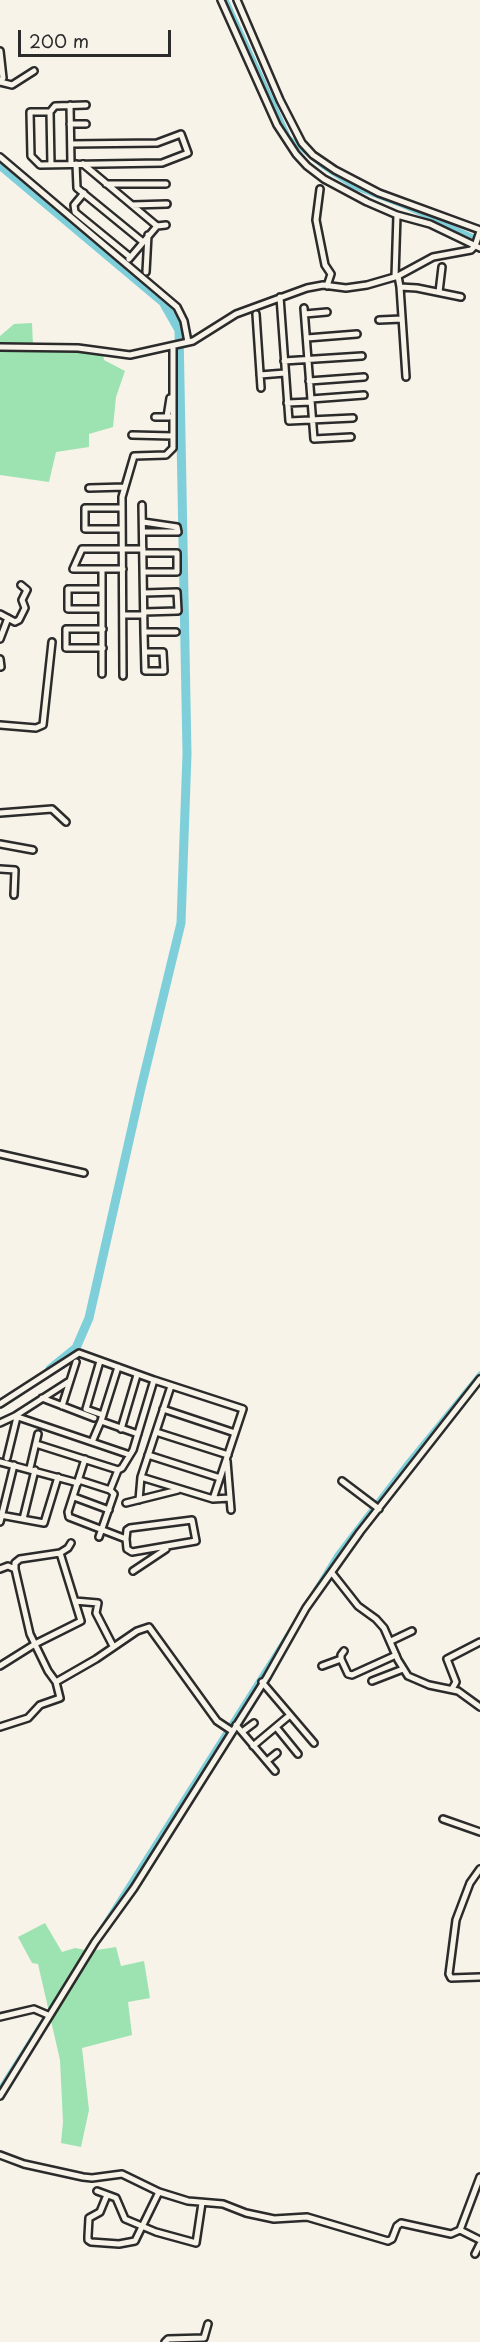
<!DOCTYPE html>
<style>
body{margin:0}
#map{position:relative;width:480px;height:2342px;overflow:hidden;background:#f7f3e8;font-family:"Playpen Sans",sans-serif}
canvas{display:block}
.scale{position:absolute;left:18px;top:30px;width:153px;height:27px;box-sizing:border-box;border:3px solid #2b2b2b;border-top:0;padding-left:8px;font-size:18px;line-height:21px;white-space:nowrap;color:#2b2b2b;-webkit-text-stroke:4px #f7f3e8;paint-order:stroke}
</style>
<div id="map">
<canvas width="480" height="2342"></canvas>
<div class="scale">200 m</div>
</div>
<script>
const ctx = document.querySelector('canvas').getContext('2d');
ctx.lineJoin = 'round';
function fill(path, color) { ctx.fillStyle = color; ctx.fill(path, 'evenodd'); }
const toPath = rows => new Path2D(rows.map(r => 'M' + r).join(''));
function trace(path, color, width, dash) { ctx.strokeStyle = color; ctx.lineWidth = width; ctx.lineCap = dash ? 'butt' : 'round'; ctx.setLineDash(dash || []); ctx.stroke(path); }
fill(toPath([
 [32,323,33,346,102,348,104,360,125,371,116,397,113,427,89,434,89,447,56,452,49,482,0,475,0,336,14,324],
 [45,1923,62,1952,75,1948,91,1951,116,1947,121,1966,144,1961,150,1998,128,2002,132,2035,82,2048,89,2110,81,2147,61,2143,63,2122,60,2060,38,1964,32,1963,18,1937]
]), '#9ce3b1');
trace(toPath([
 [226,0,289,138,324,167,354,187,404,206,480,240],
 [313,1594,337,1555,409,1461,480,1374],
 [0,2089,294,1625]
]), '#7fcfda', 5);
trace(toPath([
 [0,165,163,302,179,330,187,754,181,923,141,1088,89,1318,76,1348,50,1369]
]), '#7fcfda', 9);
const street = toPath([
 [221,0,277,125,296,154,307,166,324,179,367,202,397,215,430,224,480,248],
 [237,0,280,100,302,143,313,155,335,170,379,193,480,230],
 [0,51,3,78,0,82],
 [0,82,12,85,34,71],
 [70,105,71,164],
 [50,112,51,165],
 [70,124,86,124],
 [71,144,157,143,181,134,188,153,162,163,40,165,31,156,30,112,50,112,55,106,86,105],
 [0,157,177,307,184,321,188,342],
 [76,164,77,188,143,242],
 [83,164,157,226,166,225],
 [106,184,166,184],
 [320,189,316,220,325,265,331,274,327,286],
 [84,193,74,205,75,212,130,257],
 [132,205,167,204],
 [129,259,157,226],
 [146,272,148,235],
 [398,276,400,287,417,288,461,297],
 [395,277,397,215],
 [400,287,406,377],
 [439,292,442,267],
 [280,297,289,421,353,418],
 [304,308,314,439,351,437],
 [256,314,261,388],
 [305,314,327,312],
 [379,320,402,319],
 [307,338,357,334],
 [0,347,78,348,130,355,193,341,236,314,307,288,323,285,346,288,367,285,398,276,433,257,471,250,475,246,480,231],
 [284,361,362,356],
 [260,375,285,373],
 [309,381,364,377],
 [311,399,364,395],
 [287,403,311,402],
 [155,417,169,417],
 [167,417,170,398],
 [132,435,173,436],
 [89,488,125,487],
 [142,505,144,632,145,671,164,671,163,652,145,652],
 [122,508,85,508,85,529,122,529],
 [143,522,177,527,178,532,143,532],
 [143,553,177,553,177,572,144,572],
 [123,569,73,569,82,549,143,549],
 [102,570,102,674],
 [102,589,68,589,68,609,102,609],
 [144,593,177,592,178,611,144,612],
 [0,614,15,622,19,620,25,608,22,600,27,590,21,585],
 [123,615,144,615],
 [103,629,66,629,66,648,103,648],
 [144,632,176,632],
 [0,639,8,618],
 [0,659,1,667],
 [123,676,122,497,134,456,166,455,173,448,173,346],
 [0,725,36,728,43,725,52,642],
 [0,813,52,809,66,822],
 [0,844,33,850],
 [0,869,15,870,14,895],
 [0,1154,84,1173],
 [100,1361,86,1409,103,1415],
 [154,1380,243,1409,213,1499],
 [42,1398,94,1418],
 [0,1404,79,1353,154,1380,133,1450,122,1468,118,1470,110,1490,114,1494,99,1537],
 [62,1406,76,1362],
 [163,1409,235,1433],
 [15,1416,130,1455],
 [101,1421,138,1434],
 [0,1423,15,1416,68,1382],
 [121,1429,137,1375],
 [156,1432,228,1455],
 [92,1442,101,1421,118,1367],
 [36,1444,118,1470],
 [148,1455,220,1478],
 [7,1458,17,1417],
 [85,1459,68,1512,69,1517,126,1539,127,1549,132,1552,196,1541,192,1520,130,1528,127,1530,126,1539],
 [227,1461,231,1510],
 [0,1462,78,1483],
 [30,1468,38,1434],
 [141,1477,213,1499,230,1498],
 [79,1480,110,1490],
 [342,1481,379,1509],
 [74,1497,109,1510],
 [139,1500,141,1477,171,1386],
 [126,1503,178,1490],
 [0,1515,44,1523,58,1477],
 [23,1519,35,1470],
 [0,1522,14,1465],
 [0,1569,8,1566,15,1569,30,1634,48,1671,56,1682,96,1659,137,1631,149,1627,217,1721,232,1731],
 [15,1569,15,1563,20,1559,60,1553],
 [133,1571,166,1549],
 [332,1573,358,1606,376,1619,384,1628,398,1660,408,1676,429,1685,458,1691,480,1707],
 [75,1601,98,1603,96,1613,113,1646],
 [391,1641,412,1631],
 [344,1651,341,1655,341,1659,348,1674,352,1675,396,1655],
 [0,1666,35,1644,81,1621,60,1553,68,1548,71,1543],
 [322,1666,341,1659],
 [372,1681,403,1669],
 [262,1682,314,1743],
 [452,1689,456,1682,447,1659,480,1642],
 [236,1725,275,1771],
 [0,1727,28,1718,40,1705,60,1698,56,1682],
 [276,1727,298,1754],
 [242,1732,254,1723],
 [253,1746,290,1715],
 [267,1761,277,1753],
 [443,1819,480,1832],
 [480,1869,470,1883,456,1920,449,1974,451,1978,480,1977],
 [0,2017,34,2009,48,2015,48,2018],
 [0,2096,95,1942,134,1888,267,1677,306,1608,360,1532,480,1379],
 [0,2155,24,2164,83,2177,92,2178,122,2174,159,2192,188,2201,223,2204,246,2213,274,2219,307,2217,388,2241,392,2239,397,2226,401,2223,451,2234,460,2230,480,2177],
 [97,2191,116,2198,125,2219,156,2232,196,2243,202,2203],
 [107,2195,100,2212,89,2218,88,2236,88,2240,91,2242,119,2244,135,2241,159,2192],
 [460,2230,480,2240],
 [475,2254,480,2244],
 [165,2342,168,2339,204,2338,208,2324]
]);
trace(street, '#2b2b2b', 10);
trace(street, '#f7f3e8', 5);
</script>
